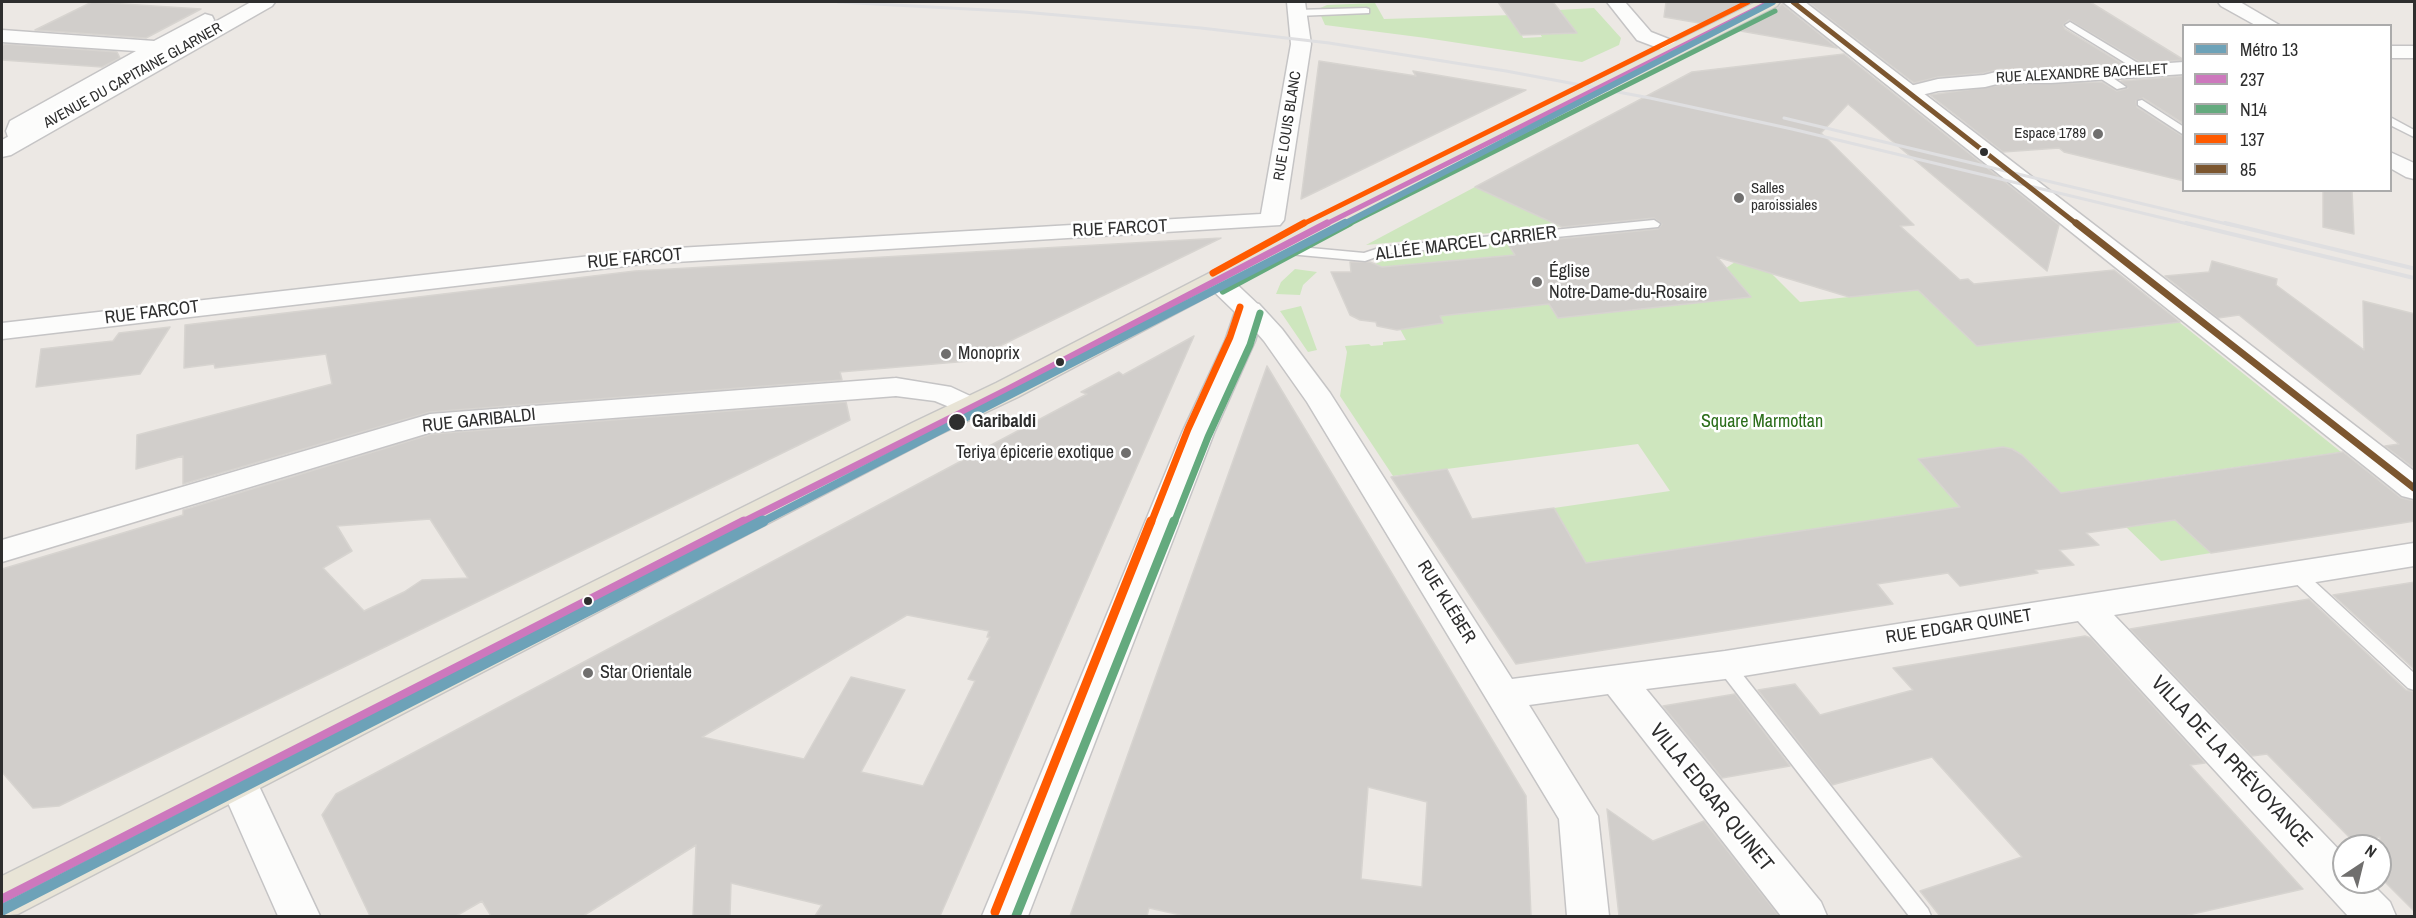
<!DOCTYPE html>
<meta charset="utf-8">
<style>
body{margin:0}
#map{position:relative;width:2416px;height:918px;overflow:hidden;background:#ece8e4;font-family:"Archivo Narrow",sans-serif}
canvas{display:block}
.frame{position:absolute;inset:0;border:3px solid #2e2e2e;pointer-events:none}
.legend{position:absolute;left:2182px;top:24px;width:210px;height:168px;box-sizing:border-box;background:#fff;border:2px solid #ababab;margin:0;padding:8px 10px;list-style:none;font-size:18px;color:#2e2e2e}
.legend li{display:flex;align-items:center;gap:12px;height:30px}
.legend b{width:30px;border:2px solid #ababab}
.north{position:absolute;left:2332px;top:834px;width:60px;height:60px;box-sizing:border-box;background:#fff;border:2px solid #ababab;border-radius:50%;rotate:35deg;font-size:16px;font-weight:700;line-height:24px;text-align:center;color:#2e2e2e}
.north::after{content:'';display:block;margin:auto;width:21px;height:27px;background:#706f6e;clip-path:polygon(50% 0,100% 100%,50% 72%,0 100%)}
</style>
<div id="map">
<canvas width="2416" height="918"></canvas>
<div class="frame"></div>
<ul class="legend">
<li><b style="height:8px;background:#6da2b8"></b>Métro 13</li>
<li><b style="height:8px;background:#cd78bd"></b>237</li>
<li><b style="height:8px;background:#64aa7e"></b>N14</li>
<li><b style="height:8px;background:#ff5a00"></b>137</li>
<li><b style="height:8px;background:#7c562f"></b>85</li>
</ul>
<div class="north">N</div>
</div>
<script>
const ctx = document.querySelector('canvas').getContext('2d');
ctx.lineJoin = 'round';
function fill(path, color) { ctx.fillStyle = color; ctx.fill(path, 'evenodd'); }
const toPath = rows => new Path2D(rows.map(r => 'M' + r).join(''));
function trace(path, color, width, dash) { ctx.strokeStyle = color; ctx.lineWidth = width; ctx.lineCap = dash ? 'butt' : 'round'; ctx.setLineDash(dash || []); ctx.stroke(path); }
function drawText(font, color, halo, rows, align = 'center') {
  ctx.font = font + ' "Archivo Narrow",sans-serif'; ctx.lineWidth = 5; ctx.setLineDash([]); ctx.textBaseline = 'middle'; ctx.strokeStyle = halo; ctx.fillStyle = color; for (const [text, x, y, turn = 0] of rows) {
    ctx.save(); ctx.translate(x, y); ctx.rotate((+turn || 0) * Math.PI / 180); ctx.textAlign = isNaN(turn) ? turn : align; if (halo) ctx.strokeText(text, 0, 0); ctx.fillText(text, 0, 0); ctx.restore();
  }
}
fill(toPath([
 [1375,3,1384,19,1513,15,1523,38,1542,37,1540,34,1576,33,1559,10,1594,8,1621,38,1619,45,1582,62,1426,38,1325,25,1318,9,1327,5],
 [1475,187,1573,225,1366,245],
 [1508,243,1515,255,1379,268,1375,264,1398,255],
 [1735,262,1766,268,1800,302,1918,290,1977,346,2179,322,2341,452,2134,482,2211,553,2161,561,2087,489,2061,493,2022,455,2012,449,2004,448,1918,459,1960,507,1586,563,1554,508,1670,491,1638,444,1393,476,1340,396,1347,352,1345,346,1369,344,1371,346,1383,345,1383,342,1406,340,1400,329,1443,323,1440,316,1549,304,1558,318,1751,297,1726,268],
 [1295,269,1317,272,1303,285,1300,295,1276,294,1281,282],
 [1301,306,1317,350,1308,352,1280,311]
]), '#cee6be');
const building = toPath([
 [92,2,201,9,146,38,35,30,92,2],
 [1498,2,1553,2,1577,33,1521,35,1498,2],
 [1666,2,1752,2,1705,24,1664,17,1666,2],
 [1808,2,1876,3,2090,2,2184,60,2141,63,2069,20,2063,25,2065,29,2123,64,2051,69,2000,69,1984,73,1938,77,1914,83,1808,2],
 [1782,4,1837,48,1735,30,1778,8,1782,4],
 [5,44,117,52,120,58,102,67,2,60,2,46,5,44],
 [1844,54,2059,225,2047,271,1848,104,1821,133,1914,225,1900,226,1960,280,1968,279,1974,284,2114,270,2180,322,1977,346,1918,290,1849,297,1717,257,1751,297,1558,318,1549,304,1440,316,1443,323,1397,330,1377,326,1376,322,1360,320,1350,315,1331,272,1351,272,1350,262,1370,262,1382,267,1515,255,1508,244,1658,229,1662,224,1654,218,1562,227,1475,187,1692,72,1844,54],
 [1319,61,1416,76,1413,71,1526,90,1301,199,1319,61],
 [2184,76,2184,124,2143,98,2136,101,2137,107,2184,137,2184,181,2064,152,2059,148,2003,152,1930,95,2001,85,2102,82,2117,91,2128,88,2121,81,2184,76],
 [2323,190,2352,190,2354,234,2323,227,2323,190],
 [1221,238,969,361,840,372,842,380,430,412,183,484,183,456,136,469,137,435,332,384,326,354,215,368,214,364,184,368,185,325,635,271,1221,238],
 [2212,261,2277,279,2276,285,2364,350,2363,301,2415,314,2415,469,2385,446,2399,444,2239,315,2218,318,2165,276,2209,272,2212,261],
 [170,327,140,374,36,387,41,349,113,341,119,333,170,327],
 [1194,336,940,916,815,916,822,905,731,883,730,916,693,916,696,845,583,916,491,916,482,901,456,916,370,916,322,815,336,794,1087,394,1081,392,1119,372,1123,375,1194,336],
 [907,615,989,631,987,637,990,637,968,679,975,681,923,786,861,772,905,690,851,677,804,759,702,737,907,615],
 [1267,366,1526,796,1531,916,1185,916,1149,908,1147,916,1070,916,1267,366],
 [1368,787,1427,802,1422,887,1361,879,1368,787],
 [846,402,850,420,59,806,33,808,2,772,2,569,183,515,183,510,432,434,846,402],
 [430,519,468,578,422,580,404,592,364,611,323,568,352,551,337,526,430,519],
 [2003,447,2012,449,2022,455,2061,493,2343,452,2401,498,2415,501,2415,521,2211,553,2175,520,2086,533,2099,545,2059,550,2074,565,2035,570,2038,573,1960,586,1948,573,1877,584,1893,604,1516,664,1391,477,1447,469,1472,519,1554,508,1586,563,1960,507,1918,459,2003,447],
 [2415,582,2415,670,2333,595,2415,582],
 [2309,599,2406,690,2415,692,2415,912,2380,877,2380,837,2353,841,2267,754,2252,756,2130,629,2309,599],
 [2085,636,2091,638,2205,763,2190,765,2303,889,2184,916,1940,916,1920,891,2022,857,1932,757,1832,785,1758,690,1795,684,1820,715,1913,690,1893,668,2085,636],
 [1735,694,1790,766,1722,778,1663,706,1735,694],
 [1607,809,1653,841,1704,821,1779,916,1619,916,1607,809]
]);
fill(building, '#d1cecb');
trace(building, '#d7d4d0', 1.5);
const lane = toPath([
 [1366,8,1369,9,1369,13,1297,16,1292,13,1297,10,1366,8],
 [2070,22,2146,68,2148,70,2140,72,2067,27,2065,25,2070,22],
 [2095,71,2103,71,2126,87,2117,89,2095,75,2095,71],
 [2142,100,2184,127,2184,135,2138,105,2138,101,2142,100],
 [2390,117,2414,130,2414,137,2390,125,2390,117],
 [1654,220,1660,224,1658,227,1384,254,1365,261,1278,253,1272,249,1278,245,1364,253,1382,247,1654,220],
 [2295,567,2301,569,2414,673,2414,690,2408,688,2289,577,2287,573,2289,569,2295,567],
 [1725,658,1731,660,1928,909,1931,916,1909,916,1719,670,1716,665,1719,660,1725,658]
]);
const street = toPath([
 [1287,2,1305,2,1311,44,1284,220,1280,225,643,264,2,339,2,323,643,250,1261,214,1291,44,1287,2],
 [1607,2,1625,2,1651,32,1684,45,1687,49,1684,53,1677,55,1637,40,1607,2],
 [2218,2,2240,2,2281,26,2257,26,2221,6,2218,2],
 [205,14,212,16,214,20,212,24,28,129,31,140,28,145,20,146,12,145,9,140,6,131,10,121,136,51,2,42,2,30,154,41,205,14],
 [2390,46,2414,46,2414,58,2390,58,2390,46],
 [2184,62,2184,74,2051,83,2001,83,1985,87,1938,91,1909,98,1902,96,1899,92,1902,88,1938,79,1984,75,2000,71,2051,71,2184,62],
 [2390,152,2414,163,2414,179,2406,177,2390,168,2390,152],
 [1250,302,1259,304,1282,329,1330,393,1512,679,1725,651,2414,543,2414,566,2114,615,2344,855,2344,882,2370,882,2390,902,2396,916,2348,916,2078,621,1725,679,1646,689,1821,902,1827,916,1781,916,1608,694,1529,705,1598,816,1609,916,1567,916,1559,819,1307,402,1264,341,1237,310,1241,304,1250,302],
 [896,378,951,387,981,401,985,407,981,413,971,416,935,401,896,396,432,432,2,562,2,540,430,414,896,378],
 [237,764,251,769,320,916,278,916,218,780,223,769,237,764]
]);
const secondary = toPath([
 [251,2,275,2,272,6,11,155,2,157,2,140,251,2],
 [1783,2,1805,2,2414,471,2414,499,2402,496,1783,2],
 [1218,274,1228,276,1264,310,1255,341,1214,433,1028,916,982,916,1182,433,1225,341,1235,312,1204,282,1208,276,1218,274]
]);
const primary = toPath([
 [1756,2,1780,2,1777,6,1305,245,1018,397,936,436,18,914,2,916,2,876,914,422,996,383,1287,233,1756,2]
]);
trace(lane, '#c5c4c5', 3);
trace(street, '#c5c4c5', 3);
trace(secondary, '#c5c4c5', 3);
trace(primary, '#c6c5c4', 3);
fill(lane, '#fcfcfb');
fill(street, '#fcfcfb');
fill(secondary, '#fcfcfb');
fill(primary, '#e8e4d6');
trace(toPath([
 [838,2,1024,12,1201,28,1329,43,1506,71,1650,98,1792,129,2192,225],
 [1784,118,2231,225]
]), '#dfdfe1', 3);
trace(toPath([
 [2186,223,2414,278],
 [2225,223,2412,268]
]), '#dfdfe1', 4);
trace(toPath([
 [1324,225,1770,2]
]), '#cd78bd', 5);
trace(toPath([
 [741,523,1007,390,1327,223]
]), '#cd78bd', 7);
trace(toPath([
 [2,899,744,521]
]), '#cd78bd', 9);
trace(toPath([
 [1347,225,1775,11]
]), '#64aa7e', 5);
trace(toPath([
 [1223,291,1350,223],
 [1174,523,1208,437,1250,345,1260,313]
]), '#64aa7e', 7);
trace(toPath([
 [1016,916,1174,521]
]), '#64aa7e', 9);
trace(toPath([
 [1301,225,1748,2]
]), '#ff5a00', 5);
trace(toPath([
 [1213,273,1304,223],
 [1151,523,1188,429,1230,337,1240,307]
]), '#ff5a00', 7);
trace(toPath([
 [995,912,1151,521]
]), '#ff5a00', 9);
trace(toPath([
 [1793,2,2078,225]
]), '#7c562f', 5);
trace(toPath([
 [2076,223,2414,488]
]), '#7c562f', 7);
trace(toPath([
 [1342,225,1773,2]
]), '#6da2b8', 6);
trace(toPath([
 [760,523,1345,223]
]), '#6da2b8', 8);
trace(toPath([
 [2,910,763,521]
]), '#6da2b8', 11);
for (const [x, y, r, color] of [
 [2098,134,6,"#706f6e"],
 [1984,152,5,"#2e2e2e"],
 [1739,198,6,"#706f6e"],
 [1537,282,6,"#706f6e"],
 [946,354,6,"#706f6e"],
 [1060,362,5,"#2e2e2e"],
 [957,422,9,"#2e2e2e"],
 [1126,453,6,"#706f6e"],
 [588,601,5,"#2e2e2e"],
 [588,673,6,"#706f6e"]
]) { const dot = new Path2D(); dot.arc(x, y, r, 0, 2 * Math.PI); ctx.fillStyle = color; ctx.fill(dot); trace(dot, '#fff', 2); }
drawText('15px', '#2e2e2e', '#fff', [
 ["RUE ALEXANDRE BACHELET",2082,74,-3],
 ["AVENUE DU CAPITAINE GLARNER",133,76,-29],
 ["RUE LOUIS BLANC",1288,126,-81]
]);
drawText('15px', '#2e2e2e', '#fff', [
 ["Espace 1789",2086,134],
 ["Salles",1751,189,"left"],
 ["paroissiales",1751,206,"left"]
], 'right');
drawText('18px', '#2e2e2e', '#fff', [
 ["RUE FARCOT",1120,229,-3],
 ["ALLÉE MARCEL CARRIER",1466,244,-7],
 ["RUE FARCOT",635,259,-5],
 ["RUE FARCOT",152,313,-7],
 ["RUE GARIBALDI",479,421,-6],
 ["RUE KLÉBER",1446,602,58],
 ["RUE EDGAR QUINET",1959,627,-9]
]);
drawText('18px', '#2e2e2e', '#fff', [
 ["Église",1549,272],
 ["Notre-Dame-du-Rosaire",1549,293],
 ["Monoprix",958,354],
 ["Teriya épicerie exotique",1114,453,"right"],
 ["Star Orientale",600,673]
], 'left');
drawText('bold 18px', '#2e2e2e', '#fff', [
 ["Garibaldi",972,422]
], 'left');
drawText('18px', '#2c6e1b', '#fff', [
 ["Square Marmottan",1762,422]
]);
drawText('21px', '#2e2e2e', '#fff', [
 ["VILLA DE LA PRÉVOYANCE",2231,762,47],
 ["VILLA EDGAR QUINET",1711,798,51]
]);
</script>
